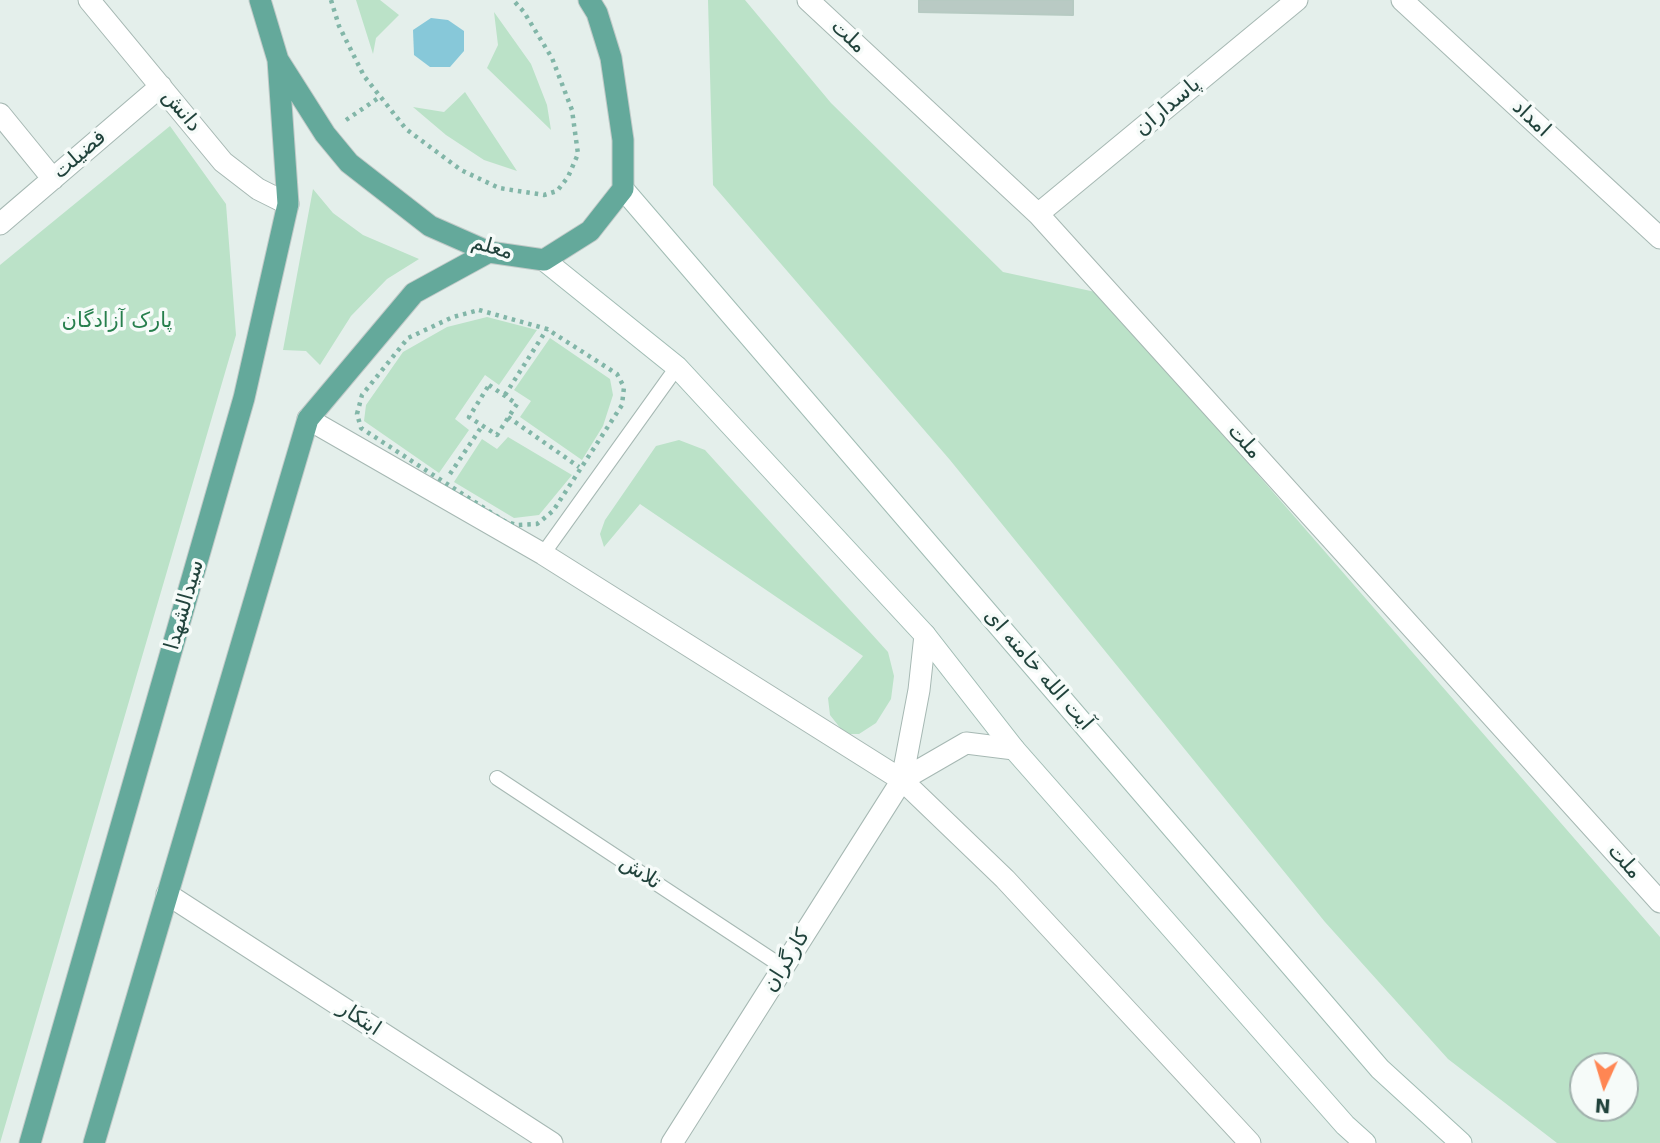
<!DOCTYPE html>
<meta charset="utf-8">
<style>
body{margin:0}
#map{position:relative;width:1660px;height:1143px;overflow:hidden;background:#e4efeb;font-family:"DejaVu Sans",sans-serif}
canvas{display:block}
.north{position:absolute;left:1569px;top:1052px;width:70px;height:70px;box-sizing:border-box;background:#f6fbf9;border:2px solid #a1b1ad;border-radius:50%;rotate:184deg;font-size:19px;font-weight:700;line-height:28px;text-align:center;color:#21433c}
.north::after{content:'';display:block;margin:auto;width:24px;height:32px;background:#ff8653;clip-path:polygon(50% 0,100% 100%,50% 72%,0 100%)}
</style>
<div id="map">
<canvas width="1660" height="1143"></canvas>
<div class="north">N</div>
</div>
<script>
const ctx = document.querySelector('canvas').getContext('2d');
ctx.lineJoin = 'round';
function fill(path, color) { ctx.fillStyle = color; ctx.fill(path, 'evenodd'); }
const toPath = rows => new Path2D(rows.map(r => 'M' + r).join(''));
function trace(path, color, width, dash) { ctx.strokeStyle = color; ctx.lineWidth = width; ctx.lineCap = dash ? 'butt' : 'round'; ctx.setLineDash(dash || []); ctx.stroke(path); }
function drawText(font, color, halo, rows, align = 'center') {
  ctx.font = font + ' "DejaVu Sans",Vazirmatn,sans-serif'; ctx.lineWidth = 7; ctx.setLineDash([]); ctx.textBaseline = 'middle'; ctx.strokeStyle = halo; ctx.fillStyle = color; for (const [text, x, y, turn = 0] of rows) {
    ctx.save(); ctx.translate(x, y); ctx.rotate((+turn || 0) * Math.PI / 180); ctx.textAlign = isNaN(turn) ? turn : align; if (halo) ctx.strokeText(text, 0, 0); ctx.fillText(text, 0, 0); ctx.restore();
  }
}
fill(toPath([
 [356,0,380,0,399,15,376,38,373,54],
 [708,0,745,0,831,103,1003,272,1100,293,1660,937,1660,1143,1557,1143,1448,1059,1325,922,950,460,713,185],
 [1583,1066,1625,1066,1625,1108,1583,1108],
 [494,12,531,64,547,105,551,130,487,68,498,45],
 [465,92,517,171,484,160,446,135,413,107,444,112],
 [170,126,226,204,236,335,0,1143,0,265],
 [313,189,333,213,363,235,419,259,387,279,351,316,320,365,306,351,283,350],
 [487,317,537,330,499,385,485,375,455,419,469,430,439,473,364,421,366,405,403,352,447,327],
 [550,338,610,379,613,395,603,426,582,460,520,417,531,401,514,390],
 [508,437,572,475,539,515,514,518,454,482,482,439,497,449],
 [679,440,705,450,888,652,894,676,891,699,876,723,859,734,845,734,830,715,828,698,863,656,640,504,604,547,600,534,605,520,656,446]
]), '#bbe2c8');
fill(toPath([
 [431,18,448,20,464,31,464,51,450,67,430,67,414,55,413,30]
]), '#87c8d9');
const building = toPath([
 [919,0,1073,0,1073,15,919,12,919,0]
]);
fill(building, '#b9cac4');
trace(building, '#b6cac2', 2);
const service = toPath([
 [543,554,677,367],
 [497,778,783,967]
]);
const minor = toPath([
 [89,0,223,162,258,189,288,204],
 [808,0,1038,214,1660,902],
 [1402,0,1660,238],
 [0,114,53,179],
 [1038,214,1297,0],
 [0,224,161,86],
 [308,419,543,554,902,780,1005,879,1250,1143],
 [925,635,919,690,902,780,966,743,1014,749],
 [167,894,552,1143],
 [672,1143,902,780]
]);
const secondary = toPath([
 [623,189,1380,1069,1461,1143],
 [544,260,677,367,925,635,1014,749,1345,1125,1365,1143]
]);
const primary = toPath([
 [260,0,278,60,325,134,349,163,430,226,489,252,544,260,590,231,623,189,623,140,611,58,597,13,589,0],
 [30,1143,244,398,288,204,278,60],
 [94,1143,308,419,414,293,489,252]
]);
trace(service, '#a6b8b3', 16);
trace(minor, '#a6b8b3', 23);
trace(secondary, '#a1bcb4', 23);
trace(primary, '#c1cac8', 23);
trace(toPath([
 [331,0,339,26,364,76,406,129,461,170,499,188,544,195,557,191,568,177,578,154,572,110,552,58,524,12,513,0],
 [346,120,380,97],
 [479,310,547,329,617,374,624,387,622,405,553,511,537,524,517,525,504,521,361,428,357,414,362,395,408,338,453,317,479,310],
 [489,385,517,404,497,435,469,417,489,385],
 [505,395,547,329],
 [508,417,579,467],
 [450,474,482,426]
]), '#82b6a8', 4.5, [3.5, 5]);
trace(service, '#fff', 14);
trace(minor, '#fff', 21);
trace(secondary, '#fff', 21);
trace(primary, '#64a99b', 21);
drawText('21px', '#21433c', '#f6fbf9', [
 ["ملت",848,37,43],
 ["پاسداران",1168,107,-40],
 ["دانش",181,111,50],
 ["امداد",1531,119,43],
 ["فضیلت",80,155,-41],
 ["معلم",492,248,16],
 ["ملت",1244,442,48],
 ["سیدالشهدا",185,605,-74],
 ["آیت الله خامنه ای",1038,670,49],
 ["ملت",1624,862,48],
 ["تلاش",640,873,33],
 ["کارگران",787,961,-58],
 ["ابتکار",359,1019,33]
]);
drawText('21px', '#277f4d', '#f6fbf9', [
 ["پارک آزادگان",117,322]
]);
</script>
